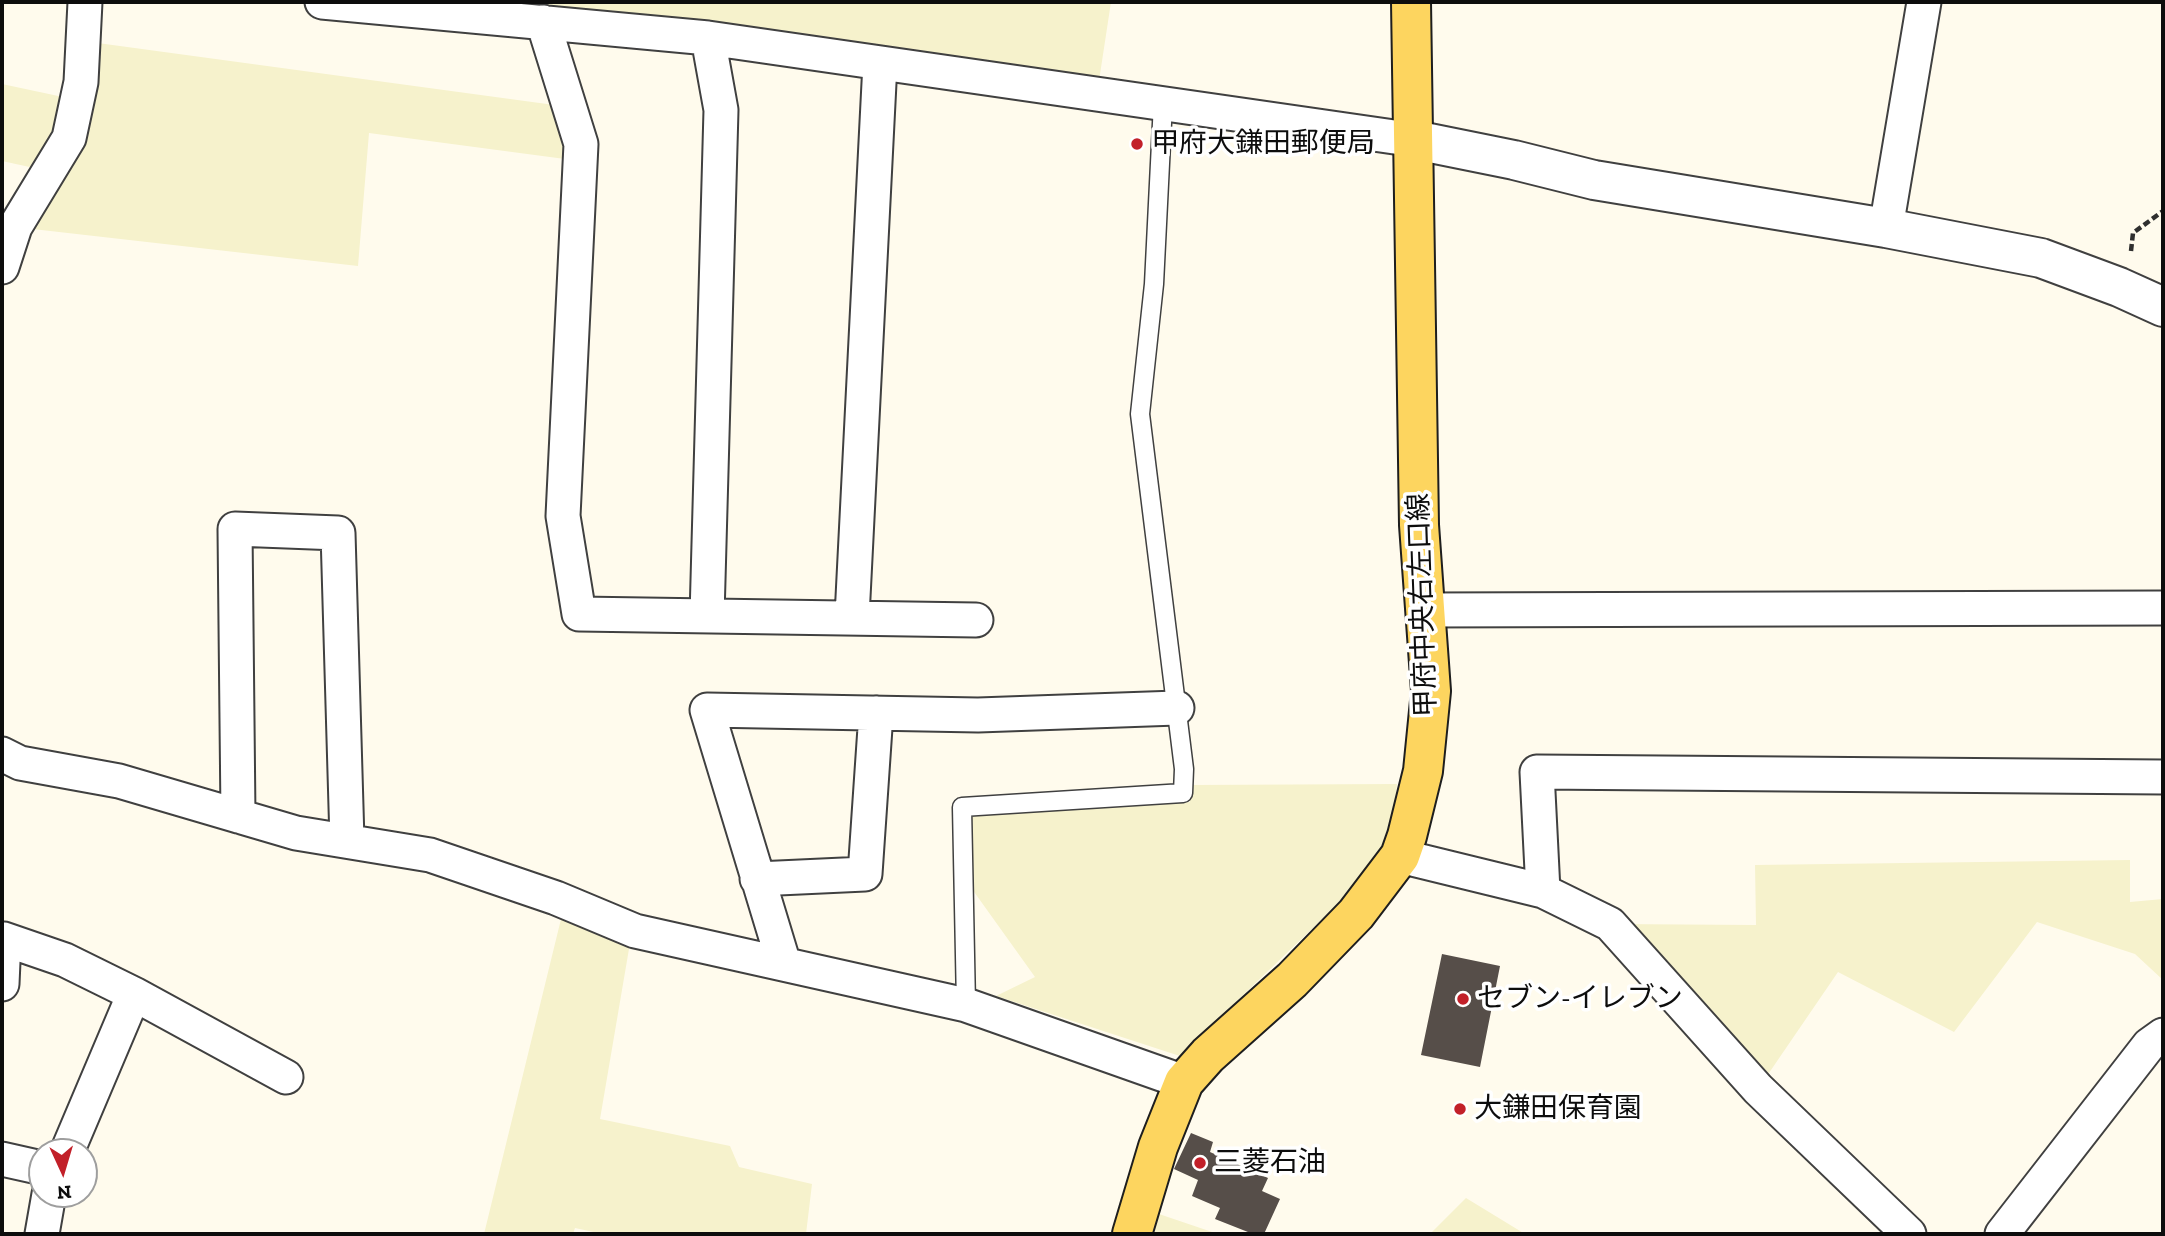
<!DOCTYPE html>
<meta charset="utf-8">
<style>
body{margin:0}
#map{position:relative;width:2165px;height:1236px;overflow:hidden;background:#fffbed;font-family:"Zilla Slab",serif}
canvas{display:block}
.frame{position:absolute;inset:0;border:4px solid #0d0d0d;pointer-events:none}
.north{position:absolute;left:28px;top:1138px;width:70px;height:70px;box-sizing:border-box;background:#fff;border:2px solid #9e9e9e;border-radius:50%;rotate:176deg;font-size:19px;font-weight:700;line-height:28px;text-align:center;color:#0d0d0d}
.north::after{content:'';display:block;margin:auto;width:24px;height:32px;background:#c22029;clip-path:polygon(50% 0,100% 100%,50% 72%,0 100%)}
</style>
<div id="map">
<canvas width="2165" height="1236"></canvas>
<div class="frame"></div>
<div class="north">N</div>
</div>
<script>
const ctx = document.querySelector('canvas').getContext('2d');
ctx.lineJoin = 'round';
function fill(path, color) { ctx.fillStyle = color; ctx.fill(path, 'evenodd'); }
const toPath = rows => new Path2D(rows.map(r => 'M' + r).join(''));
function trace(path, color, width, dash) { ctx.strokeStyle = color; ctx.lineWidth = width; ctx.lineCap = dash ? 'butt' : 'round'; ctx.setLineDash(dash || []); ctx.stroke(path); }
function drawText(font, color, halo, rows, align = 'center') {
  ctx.font = font + ' "Zilla Slab","Noto Sans JP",serif'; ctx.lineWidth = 7; ctx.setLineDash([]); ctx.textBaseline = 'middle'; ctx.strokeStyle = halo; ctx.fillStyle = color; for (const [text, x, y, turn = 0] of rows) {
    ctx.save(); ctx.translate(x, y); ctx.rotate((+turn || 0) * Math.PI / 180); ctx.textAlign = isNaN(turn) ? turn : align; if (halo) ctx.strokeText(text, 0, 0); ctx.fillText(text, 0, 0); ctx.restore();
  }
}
fill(toPath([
 [456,2,1111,2,1097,94],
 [83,41,569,107,580,161,369,133,358,266,15,227,48,171,2,161,2,84,77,100],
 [1397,784,1395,806,1381,848,1342,900,1215,1022,1186,1058,996,996,1035,977,972,889,968,813,1190,802,1189,785],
 [2130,860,2130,902,2163,899,2163,980,2135,954,2037,922,1954,1032,1838,972,1758,1089,1610,924,1756,925,1755,865],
 [562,915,630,943,600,1119,730,1146,739,1167,812,1184,806,1234,603,1234,575,1228,573,1234,484,1234],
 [1466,1198,1525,1234,1430,1234],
 [1159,1214,1218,1234,1154,1234]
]), '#f6f2cc');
fill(toPath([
 [1442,954,1500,966,1480,1067,1421,1055],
 [1191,1133,1213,1142,1210,1152,1268,1178,1262,1191,1280,1199,1264,1234,1253,1234,1215,1219,1220,1208,1192,1196,1198,1180,1174,1169]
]), '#564e49');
const service = toPath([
 [966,1005,962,807,1183,793,1184,769,1140,414,1154,284,1163,103]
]);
const minor = toPath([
 [322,2,708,38,1415,140],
 [543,22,581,144,563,516,579,614,976,620],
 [1886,228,1924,2],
 [2,267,15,227,69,138,81,82,85,2],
 [1425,610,2163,608],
 [707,616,721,110,708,38],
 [852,617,880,63],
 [2,754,20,763,119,781,296,833,430,855,556,898,635,931,966,1005,1184,1082],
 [238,816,235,529,338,533,347,841],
 [1400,856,1543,891,1610,924,1758,1089,1909,1234],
 [757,879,865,874,876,713],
 [1543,891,1537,772,2163,777],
 [784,964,707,710,978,715,1177,708],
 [2,984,4,939,65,960,134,994,286,1077],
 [67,1152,134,994],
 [2,1159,42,1168],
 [42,1234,49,1194],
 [2002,1234,2149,1045,2163,1035]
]);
const tertiary = toPath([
 [1415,140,1514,160,1594,180,1886,228,2041,258,2119,287,2163,307]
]);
const primary = toPath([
 [1132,1234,1158,1147,1184,1082,1208,1055,1292,980,1356,914,1400,856,1407,836,1423,771,1431,691,1419,525,1411,2]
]);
trace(service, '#404040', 21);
trace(minor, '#404040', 37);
trace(tertiary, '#404040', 42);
trace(primary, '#1e1e1e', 42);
trace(toPath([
 [2131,251,2133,233,2163,211]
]), '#2f2f2f', 4.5, [7, 3.5]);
trace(service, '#fff', 18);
trace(minor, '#fff', 33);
trace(tertiary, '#fff', 38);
trace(primary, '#fdd55f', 38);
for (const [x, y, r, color] of [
 [1137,144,7,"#c22029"],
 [1463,999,7,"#c22029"],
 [1460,1109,7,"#c22029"],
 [1200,1163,7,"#c22029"]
]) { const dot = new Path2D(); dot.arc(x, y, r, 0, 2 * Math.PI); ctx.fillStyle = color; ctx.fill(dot); trace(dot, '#fff', 2.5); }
drawText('28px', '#0d0d0d', '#fff', [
 ["甲府大鎌田郵便局",1151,144],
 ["セブン-イレブン",1477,999],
 ["大鎌田保育園",1474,1109],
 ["三菱石油",1214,1163]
], 'left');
drawText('28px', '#0d0d0d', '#fff', [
 ["甲府中央右左口線",1423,605,-92]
]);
</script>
